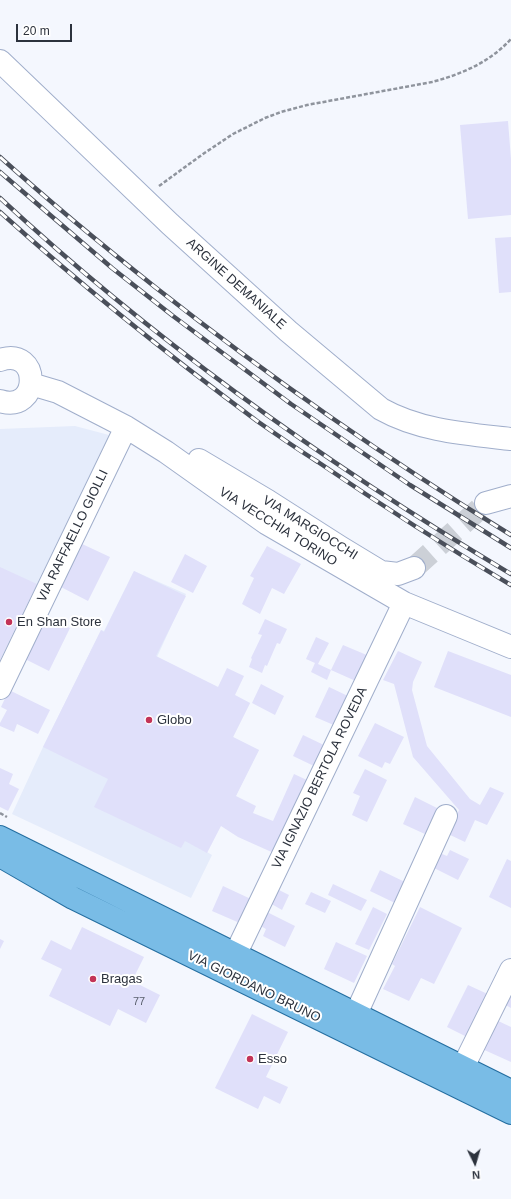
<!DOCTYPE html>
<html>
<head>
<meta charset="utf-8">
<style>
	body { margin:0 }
	#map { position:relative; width:511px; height:1199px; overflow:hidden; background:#f4f7fe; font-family:Arial,sans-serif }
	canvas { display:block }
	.north { position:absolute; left:455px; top:1143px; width:40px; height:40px; -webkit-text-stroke:3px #fff; paint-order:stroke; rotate:175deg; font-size:11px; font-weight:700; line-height:16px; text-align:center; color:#2c323d }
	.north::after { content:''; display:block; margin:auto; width:14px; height:18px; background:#2c323d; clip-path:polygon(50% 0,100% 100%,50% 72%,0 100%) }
	.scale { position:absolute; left:16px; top:24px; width:56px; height:18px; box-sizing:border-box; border:2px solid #2c323d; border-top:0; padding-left:5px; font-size:12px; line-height:14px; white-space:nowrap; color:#2c323d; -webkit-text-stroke:3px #fff; paint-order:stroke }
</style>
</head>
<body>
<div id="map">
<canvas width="511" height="1199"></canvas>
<div class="north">N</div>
<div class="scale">20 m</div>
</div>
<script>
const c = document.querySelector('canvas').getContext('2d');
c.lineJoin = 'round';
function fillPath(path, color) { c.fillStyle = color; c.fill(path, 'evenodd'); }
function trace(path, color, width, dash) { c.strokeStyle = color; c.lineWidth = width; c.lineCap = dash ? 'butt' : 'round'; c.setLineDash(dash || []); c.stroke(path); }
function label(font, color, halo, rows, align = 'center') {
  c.font = font + ' Arial,sans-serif'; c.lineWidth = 4; c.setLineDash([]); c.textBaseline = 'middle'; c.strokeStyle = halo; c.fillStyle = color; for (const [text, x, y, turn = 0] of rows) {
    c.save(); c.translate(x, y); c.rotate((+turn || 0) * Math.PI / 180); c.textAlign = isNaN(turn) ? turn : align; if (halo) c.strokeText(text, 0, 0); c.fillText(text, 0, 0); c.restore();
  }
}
const built = new Path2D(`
	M75,426L109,435L0,660V429Z
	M134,571L186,594L157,657L250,703L233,737L259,750L207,852L212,855L191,898L12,814L43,747L101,630L104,631Z`);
const building = new Path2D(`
	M508,121L511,159V215L468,219L460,125Z
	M511,237V292L499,293L495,238Z
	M80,543L110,557L88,601L59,586Z
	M267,546L301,564L284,594L272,588L260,614L242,604L254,578L250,576Z
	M185,554L207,566L193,593L171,582Z
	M0,567L37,584L0,660Z
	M134,571L186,596L156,656L218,687L227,668L244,676L235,695L250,703L233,737L259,750L236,796L256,806L253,813L273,821L294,774L309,781L276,854L238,837L221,826L207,853L185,841L181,848L94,807L108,779L43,747L101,630L104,632Z
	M44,616L70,628L49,671L23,658Z
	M265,619L287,629L280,644L277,643L267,666L265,665L262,673L249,667L252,659L251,658L262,635L258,634Z
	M316,637L329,643L318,664L331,670L327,680L311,672L315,663L306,659Z
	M343,645L369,656L358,682L331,670Z
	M398,651L422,662L413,682L412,690L427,746L470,799L480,805L490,787L504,793L487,825L475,820L465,842L448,834L459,810L413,757L394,684L383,680Z
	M448,651L511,675V717L434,687Z
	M261,684L284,696L275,715L252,703Z
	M329,687L350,697L336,726L315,717Z
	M9,690L50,710L38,734L17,724L14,732L0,726V723L7,710L1,707Z
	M375,723L404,737L390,764L385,762L382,768L358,756Z
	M303,735L326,746L316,767L293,756Z
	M0,768L13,774L9,784L19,789L8,811L0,807Z
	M365,769L387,780L367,822L352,815L360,796L353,793Z
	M415,797L439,809L427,835L403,824Z
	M450,850L469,859L458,880L428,865L435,851L447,856Z
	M507,859L511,861V908L489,897Z
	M380,870L405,882L395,903L370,891Z
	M333,884L367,900L361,911L328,895Z
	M223,886L253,900L242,924L212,911Z
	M275,888L289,895L282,910L268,902Z
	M311,892L331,901L325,913L305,904Z
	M373,907L387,914L369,950L355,944Z
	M420,907L462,928L434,984L421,978L409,1001L383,989L395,966L392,964Z
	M263,910L295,926L285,947L263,936L266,929L257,924Z
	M82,927L144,957L132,981L160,995L146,1023L118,1009L110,1026L49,996L62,969L41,959L51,940L71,950Z
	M0,939L4,941L0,949Z
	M336,942L367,956L354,983L324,969Z
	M468,985L492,996L471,1039L447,1027Z
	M511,986V1008L502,1003Z
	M252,1014L288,1032L266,1077L288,1087L280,1104L264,1096L258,1109L215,1088Z
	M494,1019L511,1027V1062L480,1048Z`);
const minorTunnel = new Path2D(`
	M414,568L486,503`);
const path = new Path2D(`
	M159,186L203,154L233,134L265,118L281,112L307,105L432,82C462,74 490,62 511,39
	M0,813L7,817`);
const minor = new Path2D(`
	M0,61L170,224L288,331L381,409C420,431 467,434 511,439
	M0,360C41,346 41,414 0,401
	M31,384L58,392L126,427L166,452L266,523L404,603L511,647
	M199,460L268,501L340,547L381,572L398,574L414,568
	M486,503L511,496
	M0,688L126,427
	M236,953L404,603
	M356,1014L446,816
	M463,1067L511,970`);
const major = new Path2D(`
	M0,837L511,1091
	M0,856L73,898L511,1113`);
const rail = new Path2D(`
	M0,157C50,202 102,245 155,287C268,376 387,459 511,535
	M0,172L112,268L173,316L291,404L410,485L511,548
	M0,198C155,342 329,466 511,574
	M0,212C82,286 168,355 257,421C277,435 297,449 318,462C381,505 445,546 511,585`);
const markers = [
	[9,622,4,"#c33357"],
	[149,720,4,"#c33357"],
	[93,979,4,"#c33357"],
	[250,1059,4,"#c33357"]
];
const numberNames = [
	["77",139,1002]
];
const streetNames = [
	["ARGINE DEMANIALE",236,284,42],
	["VIA VECCHIA TORINO",278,527,32],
	["VIA MARGIOCCHI",310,528,32],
	["VIA RAFFAELLO GIOLLI",73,536,-64],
	["VIA IGNAZIO BERTOLA ROVEDA",320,778,-64],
	["VIA GIORDANO BRUNO",254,987,26]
];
const poiNames = [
	["En Shan Store",17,622],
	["Globo",157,720],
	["Bragas",101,979],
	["Esso",258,1059]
];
fillPath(built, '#e5ecfb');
fillPath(building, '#e0e0fa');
trace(minorTunnel, '#ccd0d7', 22, [22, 11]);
trace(minor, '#a0aecb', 24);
trace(major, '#246ea0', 24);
trace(path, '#8f949d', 2.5, [4, 2]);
trace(minor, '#fff', 22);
trace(major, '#79bce6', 22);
trace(rail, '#4a4f5a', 4.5);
trace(rail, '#fff', 3, [9]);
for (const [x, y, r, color] of markers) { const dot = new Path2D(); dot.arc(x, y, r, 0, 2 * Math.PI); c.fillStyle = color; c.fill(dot); trace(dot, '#fff', 1.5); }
label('11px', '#595e6c', null, numberNames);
label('13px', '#2c323d', '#fff', streetNames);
label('13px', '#2c323d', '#fff', poiNames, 'left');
</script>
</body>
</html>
